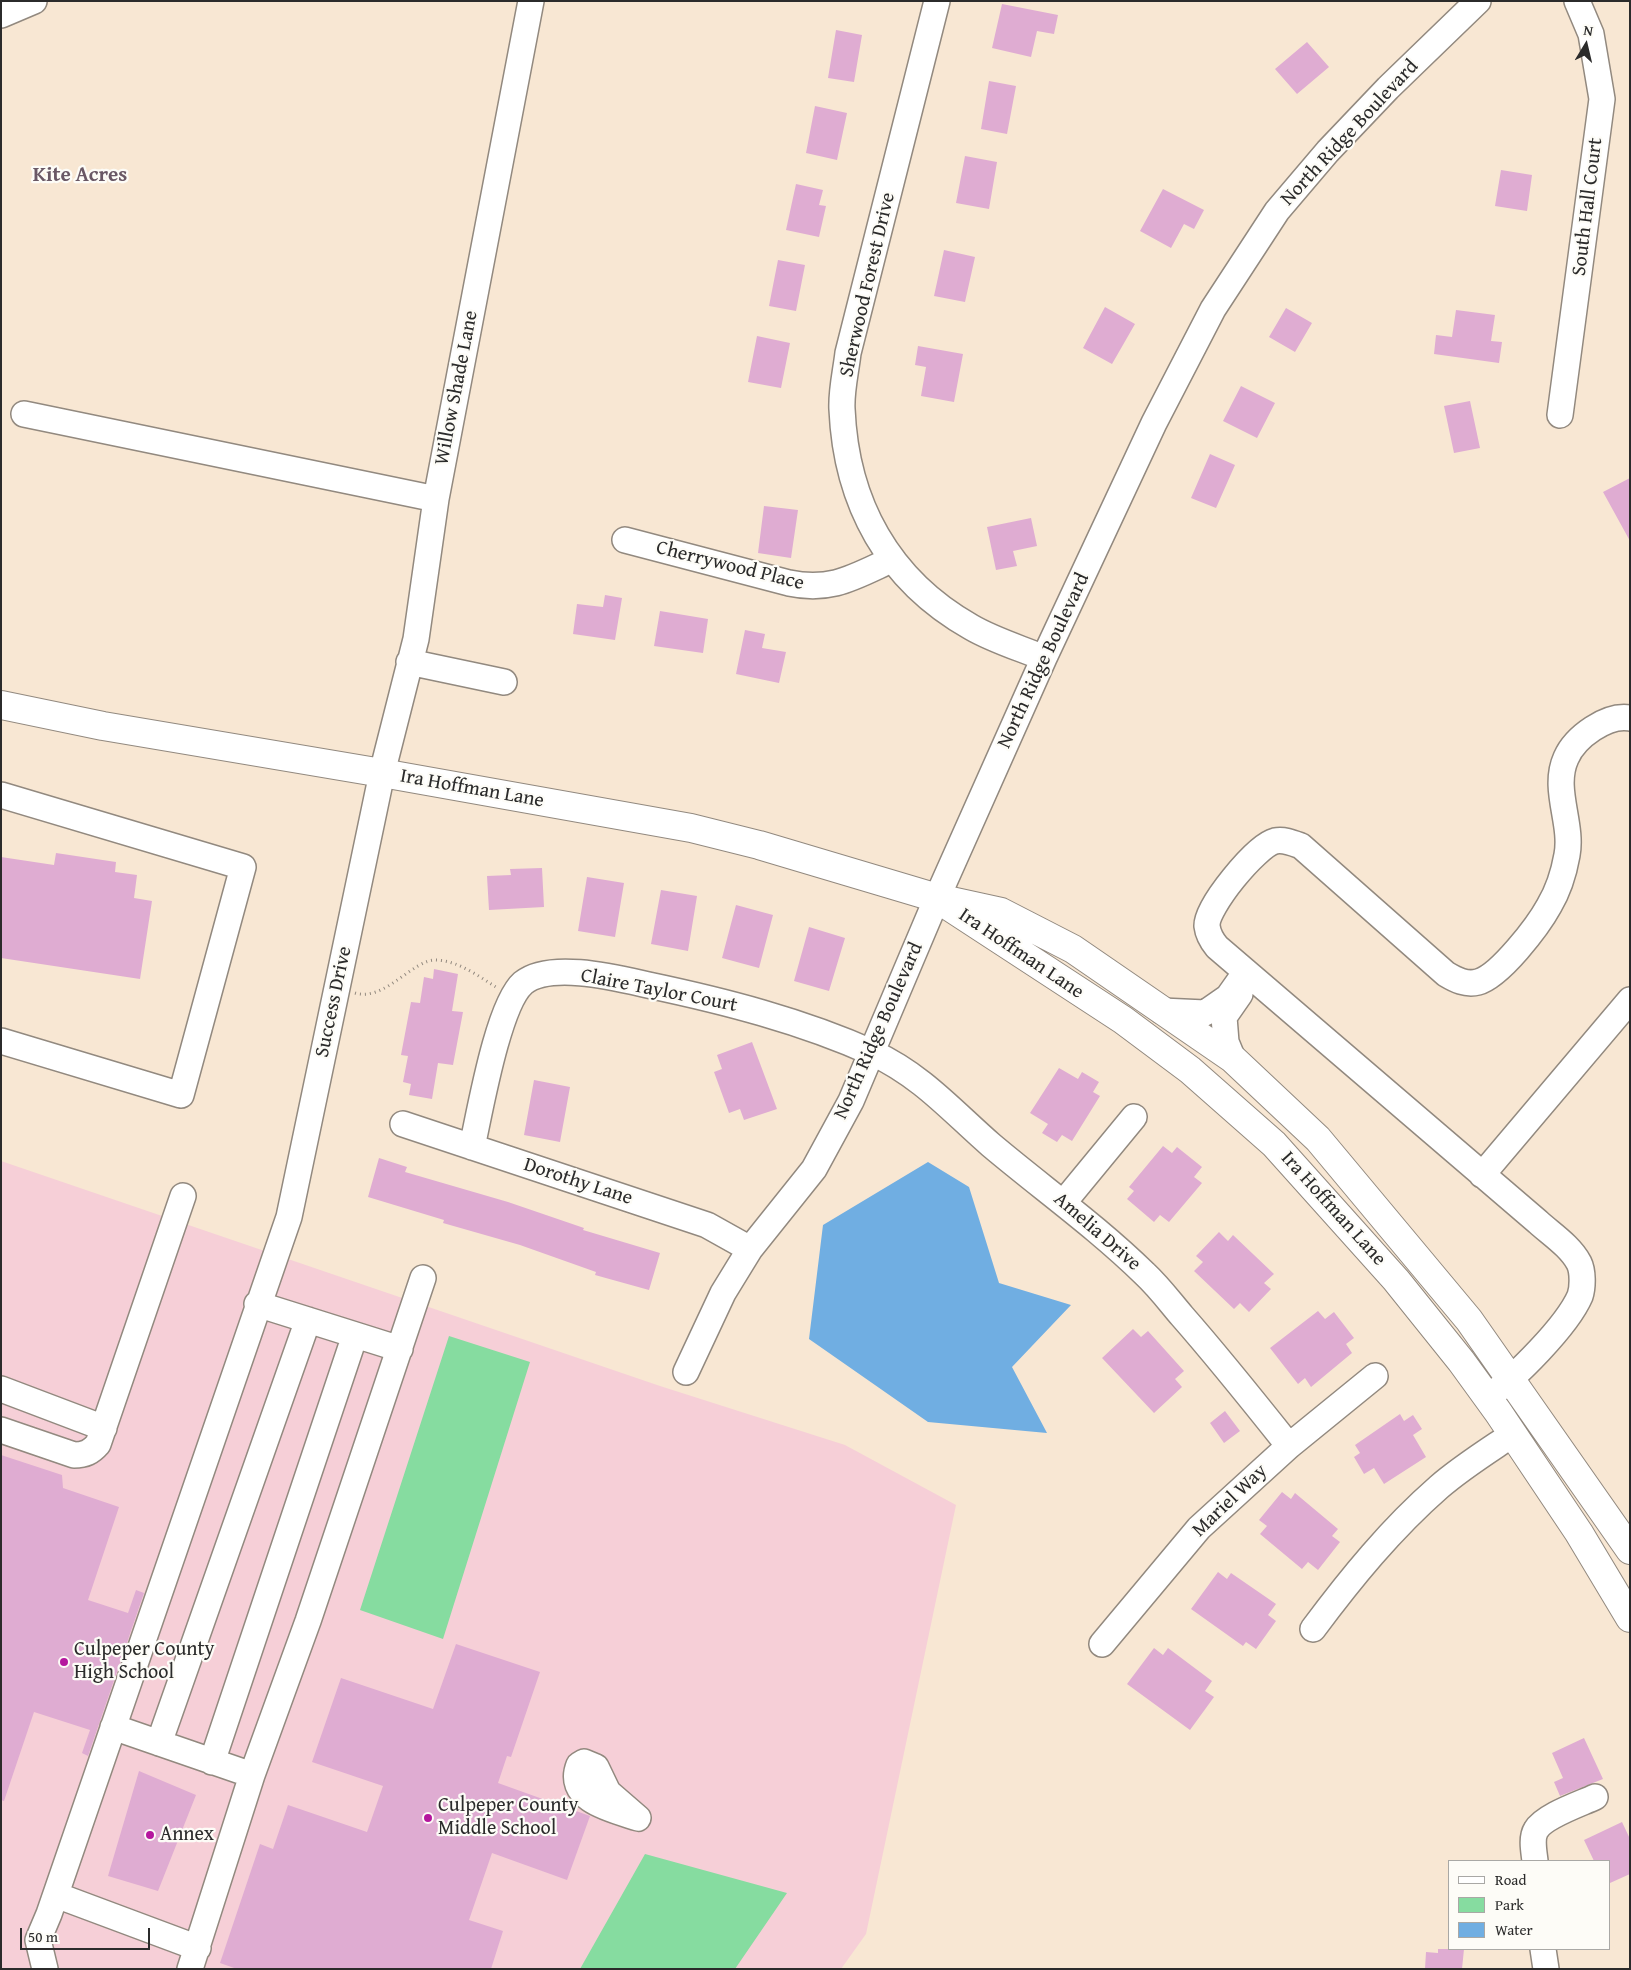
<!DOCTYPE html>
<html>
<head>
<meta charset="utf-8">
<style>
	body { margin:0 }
	#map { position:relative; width:1631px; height:1970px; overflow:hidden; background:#f8e7d3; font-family:"Gentium Book Plus",serif }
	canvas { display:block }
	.frame { position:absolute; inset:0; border:2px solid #2b2b2b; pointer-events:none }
	.legend { position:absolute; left:1448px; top:1860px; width:162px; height:90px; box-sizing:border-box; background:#fdfcf7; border:1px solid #a9a8a5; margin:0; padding:6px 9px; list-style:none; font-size:15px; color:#2b2b2b }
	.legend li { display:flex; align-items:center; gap:10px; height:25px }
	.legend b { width:25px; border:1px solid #a9a8a5 }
	.north { position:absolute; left:1561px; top:20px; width:50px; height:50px; -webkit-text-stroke:4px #fdfcf7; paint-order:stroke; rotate:9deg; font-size:14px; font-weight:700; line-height:20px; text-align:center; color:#2b2b2b }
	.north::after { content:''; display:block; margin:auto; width:18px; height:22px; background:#2b2b2b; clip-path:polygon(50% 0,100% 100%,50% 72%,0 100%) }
	.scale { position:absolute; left:20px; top:1928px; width:130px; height:22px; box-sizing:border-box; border:2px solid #2b2b2b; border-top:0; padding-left:6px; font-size:15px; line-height:18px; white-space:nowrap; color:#2b2b2b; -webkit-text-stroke:4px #fdfcf7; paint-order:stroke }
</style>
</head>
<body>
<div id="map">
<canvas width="1631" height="1970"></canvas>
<div class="frame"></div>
<ul class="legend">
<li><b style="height:6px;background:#fff"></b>Road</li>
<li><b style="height:14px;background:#86dca0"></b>Park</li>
<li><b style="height:14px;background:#70aee2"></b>Water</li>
</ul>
<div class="north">N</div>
<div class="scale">50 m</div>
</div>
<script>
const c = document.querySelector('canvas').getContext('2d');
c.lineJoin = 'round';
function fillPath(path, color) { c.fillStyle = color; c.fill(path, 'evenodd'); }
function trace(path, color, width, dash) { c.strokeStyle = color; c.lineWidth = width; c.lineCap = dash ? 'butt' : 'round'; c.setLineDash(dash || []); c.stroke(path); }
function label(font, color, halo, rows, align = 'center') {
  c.font = font + ' "Gentium Book Plus",serif'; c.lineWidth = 4.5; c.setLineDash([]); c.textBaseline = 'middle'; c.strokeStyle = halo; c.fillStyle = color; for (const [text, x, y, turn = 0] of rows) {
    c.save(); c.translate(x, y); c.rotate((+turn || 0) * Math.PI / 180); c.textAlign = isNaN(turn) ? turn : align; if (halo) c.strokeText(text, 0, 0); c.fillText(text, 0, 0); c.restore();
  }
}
const built = new Path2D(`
	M1,1161L660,1386L845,1445L956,1505L866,1934L841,1969H1Z`);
const green = new Path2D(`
	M449,1336L530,1362L443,1639L360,1610Z
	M645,1854L787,1893L735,1969H580Z`);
const water = new Path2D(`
	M928,1162L969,1187L999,1283L1071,1305L1012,1367L1047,1433L928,1422L809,1339L823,1225Z`);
const building = new Path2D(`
	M1002,4L1058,15L1054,34L1037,31L1031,57L992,48Z
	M836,30L862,35L854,82L828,78Z
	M1307,42L1329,67L1297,94L1275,69Z
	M989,81L1016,86L1007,134L981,129Z
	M815,106L847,113L837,160L806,153Z
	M965,156L997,162L989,209L956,203Z
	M1501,170L1532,175L1527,211L1495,206Z
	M796,184L823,190L819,205L826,206L819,237L786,230Z
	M1163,189L1204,210L1194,229L1184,224L1171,248L1140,231Z
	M944,250L975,257L965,302L934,296Z
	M778,260L805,265L796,311L769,306Z
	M1105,307L1135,324L1112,364L1083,348Z
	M1286,308L1312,323L1295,352L1269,337Z
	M1456,310L1495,315L1491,341L1502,342L1499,363L1434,354L1436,335L1452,337Z
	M757,336L790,343L781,388L748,382Z
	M918,346L963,354L954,402L921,396L926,367L915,365Z
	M1241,386L1275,403L1257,438L1223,421Z
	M1470,401L1480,448L1454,453L1444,406Z
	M1210,454L1235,465L1216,508L1191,498Z
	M1630,478V541L1603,492Z
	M764,506L798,510L791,558L758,553Z
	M1031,518L1037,546L1013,551L1017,566L996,570L987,527Z
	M605,595L622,598L615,640L573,634L577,604L603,607Z
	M660,611L708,619L703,653L654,646Z
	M745,630L765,634L762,648L786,652L779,683L736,674Z
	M56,853L116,862L115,872L137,875L134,898L152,901L140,979L1,958V857L54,865Z
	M542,868L544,907L489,910L487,876L511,875L510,869Z
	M587,877L624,883L615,937L578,931Z
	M661,890L697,896L688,951L651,944Z
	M736,905L773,915L759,968L722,958Z
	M809,927L845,938L829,991L794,981Z
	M434,969L458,974L452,1011L463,1012L453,1065L438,1063L432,1099L409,1095L411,1084L403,1082L408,1056L401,1055L411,1002L420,1003L424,977L433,979Z
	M752,1042L777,1109L744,1120L740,1109L729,1113L714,1072L722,1069L717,1055Z
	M1059,1068L1078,1079L1082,1072L1099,1082L1093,1092L1100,1096L1072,1141L1062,1135L1057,1142L1042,1133L1048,1124L1030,1113Z
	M534,1080L570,1087L560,1142L524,1135Z
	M1163,1146L1172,1153L1177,1147L1202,1167L1194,1177L1202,1183L1169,1222L1160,1215L1154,1222L1127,1199L1134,1191L1129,1187Z
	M379,1158L407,1167L405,1172L508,1202L584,1228L583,1230L660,1253L649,1290L595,1275L596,1272L520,1245L443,1223L444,1220L368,1197Z
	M1219,1232L1228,1241L1233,1235L1274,1274L1264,1283L1271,1289L1249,1312L1240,1303L1234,1309L1194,1271L1203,1262L1196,1256Z
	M1318,1311L1325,1319L1334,1312L1354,1338L1346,1344L1352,1353L1311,1387L1305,1378L1298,1384L1270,1348Z
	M1133,1329L1141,1337L1148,1331L1184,1371L1175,1379L1182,1387L1154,1413L1102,1358Z
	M1225,1411L1240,1431L1224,1443L1210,1423Z
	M1400,1414L1404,1421L1413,1415L1422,1429L1413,1435L1426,1457L1384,1484L1374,1468L1364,1474L1354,1457L1360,1453L1355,1445Z
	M1,1455L62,1475L63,1488L119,1507L88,1600L128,1613L136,1590L144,1593L88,1756L82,1753L90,1730L34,1712L4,1801L1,1800Z
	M1282,1492L1291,1499L1295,1493L1338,1529L1332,1536L1340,1542L1318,1570L1308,1562L1302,1569L1260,1534L1267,1526L1259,1520Z
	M1218,1572L1227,1579L1231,1573L1276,1604L1268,1615L1276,1621L1256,1649L1246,1642L1243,1646L1191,1609Z
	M456,1644L540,1672L511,1757L507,1756L498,1783L590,1816L567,1880L492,1853L469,1920L503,1931L491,1969H237L220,1963L260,1844L273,1849L288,1805L367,1832L383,1786L312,1762L341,1678L433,1709Z
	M1154,1648L1163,1655L1168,1648L1212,1681L1205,1691L1214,1697L1190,1730L1127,1684Z
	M1584,1738L1603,1779L1560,1796L1554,1782L1563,1778L1552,1753Z
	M139,1771L196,1795L158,1891L108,1876Z
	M1622,1822L1630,1839V1874L1610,1883V1861H1594L1584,1840Z
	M1438,1949H1464L1462,1969H1425L1426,1952L1438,1953Z`);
const path = new Path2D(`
	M355,993C385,1002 413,959 436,960C459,961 478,976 496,987`);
const minor = new Path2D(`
	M937,1L848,353C846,371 841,391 842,409C846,503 888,580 971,627C993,640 1020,648 1044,658
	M1,15L34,1
	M24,414L436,499
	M1560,415L1602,99L1591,34L1577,1
	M625,540L789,583C831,592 854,577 891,560
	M409,662L504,682
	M1,795L243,867L181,1095L1,1041
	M1162,1011L1205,1013L1228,997L1245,973
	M1233,1059L1226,1042L1224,1017L1240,994
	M403,1124L707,1225L750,1249
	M472,1147C480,1111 498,1005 523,983C550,961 617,978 648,985C724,1001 802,1021 873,1053C922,1076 951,1110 991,1145C1042,1188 1097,1227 1145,1274C1159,1287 1170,1302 1182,1316C1219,1358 1254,1402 1289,1446
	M1482,1175L1630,1000
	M1064,1202L1134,1117
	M257,1304L400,1349
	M686,1372L723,1293L750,1249L814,1169L851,1101L937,898L1044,658L1154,423L1213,309L1277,211L1328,151L1388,88L1478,1
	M1,1389L104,1428
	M1488,1397C1515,1378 1567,1326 1580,1296C1583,1287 1583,1271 1579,1263C1570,1246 1551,1234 1538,1222L1217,947C1212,941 1208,934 1207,926C1206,907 1256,846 1275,841C1284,839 1293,843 1301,846L1446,974C1456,980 1466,985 1478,982C1500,976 1538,926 1549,906C1558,891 1564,872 1567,855C1573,823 1552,789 1566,758C1575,737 1607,714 1630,718
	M1,1430L74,1455C85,1455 91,1452 98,1444L183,1196
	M1313,1629C1351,1578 1391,1529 1439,1487C1462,1467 1488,1451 1513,1434
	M1102,1644L1199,1528L1289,1446L1375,1376
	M113,1727L252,1775
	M159,1743L308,1320
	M212,1762L355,1335
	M584,1762L596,1767L608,1792L638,1818C613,1810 565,1800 579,1765Z
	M1535,1861C1534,1852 1531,1838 1536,1830C1544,1816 1580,1804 1595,1797
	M56,1895L198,1948
	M1543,1949L1546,1969
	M45,1969L38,1940L49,1914L289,1217L382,773L416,639L436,499L531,1
	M190,1969L252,1775L308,1621L423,1278`);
const major = new Path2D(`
	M1,705L103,726L382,773L691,828L759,845L937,898L1001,912L1073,949L1233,1059L1318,1139L1469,1320L1630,1550
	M950,907L1123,1020L1190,1070L1274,1144L1396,1280L1461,1361L1498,1412L1579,1533L1630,1618`);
const markers = [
	[64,1662,5,"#b5179e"],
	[428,1818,5,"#b5179e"],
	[150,1835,5,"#b5179e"]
];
const streetNames = [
	["North Ridge Boulevard",1350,133,-47],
	["South Hall Court",1588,207,-83],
	["Sherwood Forest Drive",868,285,-77],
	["Willow Shade Lane",457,388,-79],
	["Cherrywood Place",730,566,14],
	["North Ridge Boulevard",1044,661,-65],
	["Ira Hoffman Lane",472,789,10],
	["Ira Hoffman Lane",1021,954,34],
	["Claire Taylor Court",659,991,11],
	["Success Drive",334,1002,-78],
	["North Ridge Boulevard",879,1031,-66],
	["Dorothy Lane",578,1182,18],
	["Ira Hoffman Lane",1333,1209,48],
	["Amelia Drive",1097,1232,41],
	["Mariel Way",1230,1501,-44]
];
const poiNames = [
	["Culpeper County",74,1650],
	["High School",74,1673],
	["Culpeper County",438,1806],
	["Middle School",438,1829],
	["Annex",160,1835]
];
const neighbourhoodNames = [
	["Kite Acres",80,176]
];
fillPath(built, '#f6cfd7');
fillPath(green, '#86dca0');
fillPath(water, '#70aee2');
fillPath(building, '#dfacd2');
trace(minor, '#92897f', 28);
trace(major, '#92897f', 30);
trace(path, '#92897f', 3, [1, 4]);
trace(minor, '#fff', 25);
trace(major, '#fff', 28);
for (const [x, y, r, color] of markers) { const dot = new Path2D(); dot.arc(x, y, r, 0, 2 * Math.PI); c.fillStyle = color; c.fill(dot); trace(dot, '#fdfcf7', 2); }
label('20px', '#2b2b2b', '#fdfcf7', streetNames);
label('20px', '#2b2b2b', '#fdfcf7', poiNames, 'left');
label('bold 21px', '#6a5865', '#fdfcf7', neighbourhoodNames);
</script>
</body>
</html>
